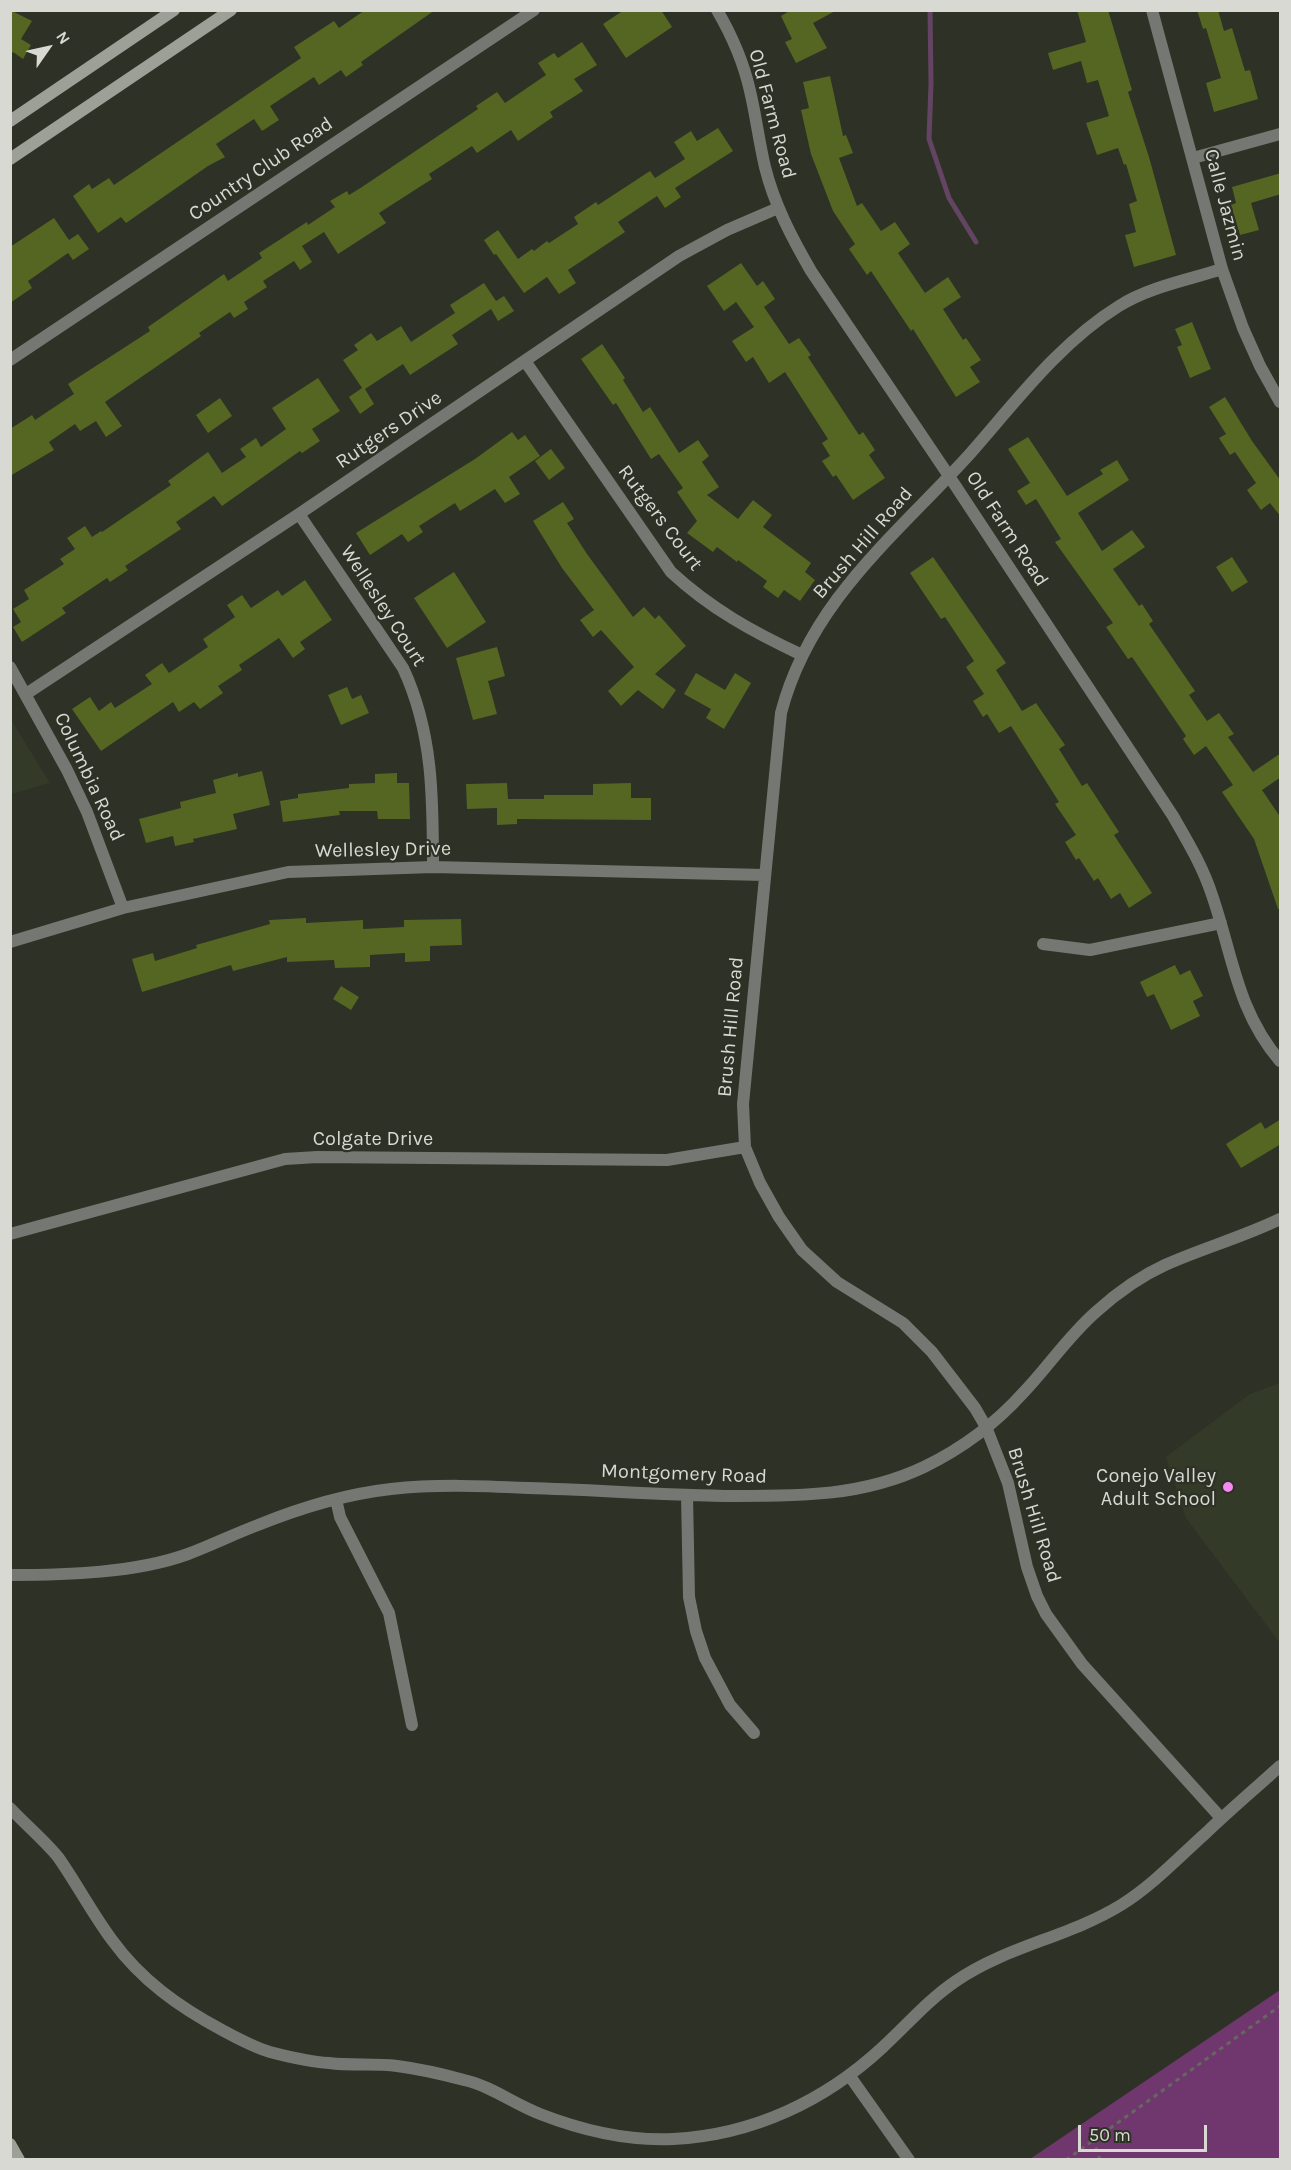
<!DOCTYPE html>
<html>
<head>
<meta charset="utf-8">
<style>
	body { margin:0 }
	#map { position:relative; width:1291px; height:2170px; overflow:hidden; background:#2e3126; font-family:Karla,sans-serif }
	canvas { display:block }
	.frame { position:absolute; inset:0; border:12px solid #d7d9d2; pointer-events:none }
	.north { position:absolute; left:18px; top:18px; width:60px; height:60px; -webkit-text-stroke:4px #2e3126; paint-order:stroke; rotate:56deg; font-size:16px; font-weight:700; line-height:24px; text-align:center; color:#d7d9d2 }
	.north::after { content:''; display:block; margin:auto; width:21px; height:27px; background:#d7d9d2; clip-path:polygon(50% 0,100% 100%,50% 72%,0 100%) }
	.scale { position:absolute; left:1078px; top:2125px; width:129px; height:27px; box-sizing:border-box; border:3px solid #d7d9d2; border-top:0; padding-left:8px; font-size:18px; line-height:21px; white-space:nowrap; color:#d7d9d2; -webkit-text-stroke:4px #2e3126; paint-order:stroke }
</style>
</head>
<body>
<div id="map">
<canvas width="1291" height="2170"></canvas>
<div class="frame"></div>
<div class="north">N</div>
<div class="scale">50 m</div>
</div>
<script>
const c = document.querySelector('canvas').getContext('2d');
c.lineJoin = 'round';
function fillPath(path, color) { c.fillStyle = color; c.fill(path, 'evenodd'); }
function trace(path, color, width, dash) { c.strokeStyle = color; c.lineWidth = width; c.lineCap = dash ? 'butt' : 'round'; c.setLineDash(dash || []); c.stroke(path); }
function label(font, color, halo, rows, align = 'center') {
  c.font = font + ' Karla,sans-serif'; c.lineWidth = 4.5; c.setLineDash([]); c.textBaseline = 'middle'; c.strokeStyle = halo; c.fillStyle = color; for (const [text, x, y, turn = 0] of rows) {
    c.save(); c.translate(x, y); c.rotate((+turn || 0) * Math.PI / 180); c.textAlign = isNaN(turn) ? turn : align; if (halo) c.strokeText(text, 0, 0); c.fillText(text, 0, 0); c.restore();
  }
}
const built = new Path2D(`
	M10,718L50,783L11,794H10Z
	M1280,1383V1643L1186,1518L1166,1457L1250,1394Z`);
const green = new Path2D(`
	M1280,1990V2159H1030Z`);
const stream = new Path2D(`
	M930,10L931,84L929,139L949,198L976,242`);
const building = new Path2D(`
	M10,10L32,21L21,39L31,45L23,59L13,52L10,56Z
	M365,10H435L361,62L363,65L346,77L341,70L319,85L314,77L270,106L279,120L262,131L254,119L216,144L225,157L208,166L126,223L121,217L98,233L73,196L89,184L92,189L109,178L114,185L301,58L294,47L334,21L339,28Z
	M624,10H661L672,27L626,58L603,24Z
	M791,10H837L813,23L827,48L796,63L785,42L792,39L781,16Z
	M1077,10H1108L1132,90L1128,92L1149,157L1176,255L1134,267L1125,235L1136,232L1129,204L1137,201L1126,164L1124,165L1118,148L1097,155L1086,123L1109,116L1098,80L1087,83L1081,61L1053,70L1048,53L1086,42Z
	M1197,10H1218L1224,31L1232,28L1245,71L1250,70L1258,99L1214,112L1206,83L1221,78L1206,28L1203,29Z
	M582,42L597,65L574,79L583,91L550,112L553,117L518,141L511,130L477,153L472,146L429,174L432,179L379,213L386,223L338,254L324,232L302,246L312,262L300,270L294,261L263,281L267,287L244,302L248,309L234,318L230,312L199,333L201,336L105,402L122,426L106,437L96,421L80,431L75,424L49,442L54,450L10,476V429L32,415L35,420L74,394L68,384L150,331L148,327L224,274L228,281L262,258L259,253L307,222L308,225L335,207L330,201L347,191L349,195L362,187L478,109L476,106L497,92L505,103L546,75L538,63L554,53L558,58Z
	M830,76L843,136L846,135L853,153L839,158L857,206L862,203L881,231L895,222L910,244L898,253L925,293L948,277L961,297L943,309L963,340L966,338L981,360L970,367L980,382L956,397L913,329L911,331L871,271L867,275L849,249L855,244L833,211L811,154L801,110L809,108L803,82Z
	M718,128L733,151L675,188L681,197L665,208L657,196L618,222L625,232L568,270L576,283L559,294L547,277L524,293L496,254L494,255L484,240L498,230L518,259L532,249L534,251L547,241L549,243L578,224L574,217L596,202L598,205L650,171L655,178L685,159L674,142L691,131L697,141Z
	M1281,173V194L1251,203L1259,230L1240,235L1231,205L1236,203L1232,187Z
	M54,218L69,240L78,234L89,249L73,260L68,253L28,281L32,288L10,303V247Z
	M741,263L757,286L763,281L775,299L764,307L789,344L799,338L811,355L808,357L859,435L863,432L875,450L869,455L885,478L853,500L836,475L833,477L822,461L830,456L822,443L828,439L785,372L769,383L753,357L746,362L732,341L754,327L736,302L724,311L707,286Z
	M484,283L496,301L504,296L514,311L498,321L491,309L452,335L458,344L410,375L403,364L365,389L374,404L360,414L349,397L362,388L343,360L358,350L354,345L371,333L377,341L401,326L411,342L455,313L450,305Z
	M1192,322L1211,369L1190,378L1177,347L1182,345L1175,329Z
	M602,344L625,378L623,380L643,412L650,407L679,453L698,440L709,456L702,462L719,487L707,495L738,519L753,500L772,515L763,527L811,563L805,572L815,580L800,601L784,590L778,598L763,587L767,581L738,560L737,562L717,547L713,552L687,533L697,521L677,492L683,488L659,454L651,459L616,403L613,405L581,359Z
	M318,378L340,411L312,429L320,441L302,453L300,451L222,506L214,496L176,522L181,529L125,566L128,570L110,582L107,578L62,608L66,613L22,642L13,627L21,622L13,609L29,599L24,590L64,564L60,559L75,549L67,538L85,526L92,537L101,531L102,532L171,485L168,481L208,452L222,473L246,457L240,449L256,438L261,447L286,429L272,408Z
	M1225,397L1252,441L1281,481V517L1270,503L1261,510L1247,490L1256,483L1235,452L1230,455L1219,438L1226,434L1209,407Z
	M220,398L232,416L208,433L196,415Z
	M512,432L518,440L525,435L540,456L509,477L520,494L505,503L495,489L460,511L455,503L419,526L423,532L408,542L402,534L370,555L356,533L475,459Z
	M1028,437L1067,496L1103,474L1100,470L1117,460L1129,480L1078,513L1102,551L1132,530L1145,547L1113,569L1139,606L1142,604L1153,621L1149,624L1195,691L1189,695L1207,721L1219,713L1234,734L1228,737L1253,772L1281,753V777L1262,790L1281,818V909H1278L1254,839L1222,792L1233,785L1206,746L1194,755L1183,739L1186,736L1132,657L1128,659L1106,627L1113,623L1055,542L1061,539L1036,499L1026,505L1017,491L1030,483L1008,449Z
	M551,449L565,468L549,480L535,461Z
	M563,502L574,519L567,523L587,554L633,617L644,607L655,619L659,615L686,646L655,674L676,690L663,709L638,690L621,706L608,691L634,667L601,630L593,637L580,620L594,610L562,568L533,521Z
	M933,557L1006,663L996,670L1022,711L1036,703L1065,745L1059,749L1082,786L1087,783L1119,832L1114,835L1152,893L1129,908L1120,893L1111,899L1098,878L1094,881L1079,858L1076,860L1065,842L1076,835L1055,804L1059,802L1011,726L999,733L987,714L983,717L973,701L984,694L966,667L974,661L945,617L941,619L910,573Z
	M1232,557L1248,582L1232,592L1216,567Z
	M454,572L486,622L447,648L414,598Z
	M305,580L332,620L300,642L305,649L293,658L279,638L239,665L242,670L218,686L223,693L200,709L194,702L179,712L173,702L101,751L72,709L90,697L99,711L111,702L115,708L152,684L145,675L162,663L169,673L208,647L203,639L235,617L227,605L242,595L251,608L278,590L282,596Z
	M497,647L505,676L488,681L497,714L473,720L456,658Z
	M696,673L725,690L735,673L751,683L724,729L706,718L711,709L684,694Z
	M347,687L352,699L361,695L369,713L341,725L328,695Z
	M262,771L270,805L233,814L237,829L193,839L194,842L175,846L173,836L146,843L139,819L181,808L180,802L216,793L213,780L238,773V777Z
	M397,773V783H409L410,819H378L377,811H339L340,815L283,822L280,801L298,798V794L349,788V784L375,783V774Z
	M507,783L508,799H544V795H593V784L631,783V798H651V820L517,819V824L497,825V808L467,809L466,784Z
	M306,918V923L363,920V929L404,927V920L461,919L462,945L430,946V961L405,962V953L370,955V967L335,968L334,960L287,962V957L233,971L231,965L142,992L132,959L153,953L155,961L197,948L196,945L270,924L269,920Z
	M1175,965L1180,975L1190,970L1203,996L1193,1001L1200,1016L1171,1030L1154,994L1147,997L1140,982Z
	M341,986L359,997L351,1010L333,999Z
	M1281,1119V1144L1241,1168L1226,1144L1261,1122L1265,1129Z`);
const path = new Path2D(`
	M1093,2139L1100,2160
	M1066,2160L1280,2006`);
const street = new Path2D(`
	M717,10C731,34 744,64 750,91C756,116 759,142 765,167C774,204 792,238 811,271L949,476L1173,816C1188,842 1203,867 1212,895C1233,956 1237,1011 1280,1061
	M1152,10L1222,269L1243,328L1260,366L1280,402
	M1193,158L1280,134
	M10,360L534,10
	M525,361L671,572C711,609 753,632 802,655
	M299,514L403,668C433,732 433,798 433,867
	M10,667L67,770L87,812L123,908
	M26,694L299,514L679,256L727,230L778,208
	M10,942L123,908L288,872L433,867L764,875
	M1043,944L1090,950L1221,923
	M10,1234L285,1159L317,1157L667,1160L745,1147
	M687,1495L689,1597L696,1631L705,1658L730,1705L754,1733
	M336,1499L340,1517L389,1613L412,1725
	M10,1575C66,1575 136,1573 188,1554C212,1545 234,1534 258,1525C300,1508 346,1494 391,1489C436,1484 483,1486 529,1488C597,1490 666,1495 735,1496C802,1496 863,1496 924,1467C961,1449 996,1423 1023,1393C1049,1366 1068,1336 1097,1311C1117,1293 1141,1276 1165,1265C1203,1248 1243,1237 1280,1219
	M10,1808C26,1825 44,1840 58,1857C77,1884 92,1913 112,1940C141,1980 179,2007 222,2030C237,2038 253,2047 270,2052C289,2057 309,2062 329,2063C352,2066 375,2063 397,2066C420,2069 442,2074 464,2080C491,2086 514,2104 540,2114C581,2130 629,2141 673,2139C753,2135 825,2101 883,2047C908,2024 928,2000 956,1981C1007,1946 1069,1937 1121,1905C1153,1885 1179,1857 1207,1832C1231,1809 1256,1788 1280,1766
	M1221,1818L1082,1664L1046,1614L1037,1596L1027,1567L1008,1483L986,1427L975,1408L932,1352L903,1323L837,1282L802,1250L779,1217L760,1183L745,1147L743,1104L781,713C810,602 894,537 968,456C1014,404 1059,343 1119,306C1149,287 1188,280 1222,269
	M849,2075L909,2160`);
const secondary = new Path2D(`
	M10,121L174,10
	M10,159L231,10
	M10,2144L19,2160`);
const markers = [
	[1228,1487,6,"#f489f0"]
];
const streetNames = [
	["Old Farm Road",772,114,75],
	["Country Club Road",261,169,-34],
	["Calle Jazmin",1225,205,75],
	["Rutgers Drive",389,430,-34],
	["Rutgers Court",660,518,53],
	["Old Farm Road",1007,529,57],
	["Brush Hill Road",863,543,-49],
	["Wellesley Court",383,606,57],
	["Columbia Road",89,777,65],
	["Wellesley Drive",383,850,-1],
	["Brush Hill Road",731,1027,-85],
	["Colgate Drive",373,1139],
	["Montgomery Road",684,1474,2],
	["Brush Hill Road",1034,1515,73]
];
const poiNames = [
	["Conejo Valley",1216,1476],
	["Adult School",1216,1499]
];
fillPath(built, '#343a28');
fillPath(green, '#70376e');
trace(stream, '#644463', 5);
fillPath(building, '#546621');
trace(path, '#65685e', 3, [4.5, 4.5]);
trace(street, '#757872', 12);
trace(secondary, '#9da097', 12);
for (const [x, y, r, color] of markers) { const dot = new Path2D(); dot.arc(x, y, r, 0, 2 * Math.PI); c.fillStyle = color; c.fill(dot); trace(dot, '#2e3126', 2); }
label('20px', '#d7d9d2', '#2e3126', streetNames);
label('20px', '#d7d9d2', '#2e3126', poiNames, 'right');
</script>
</body>
</html>
